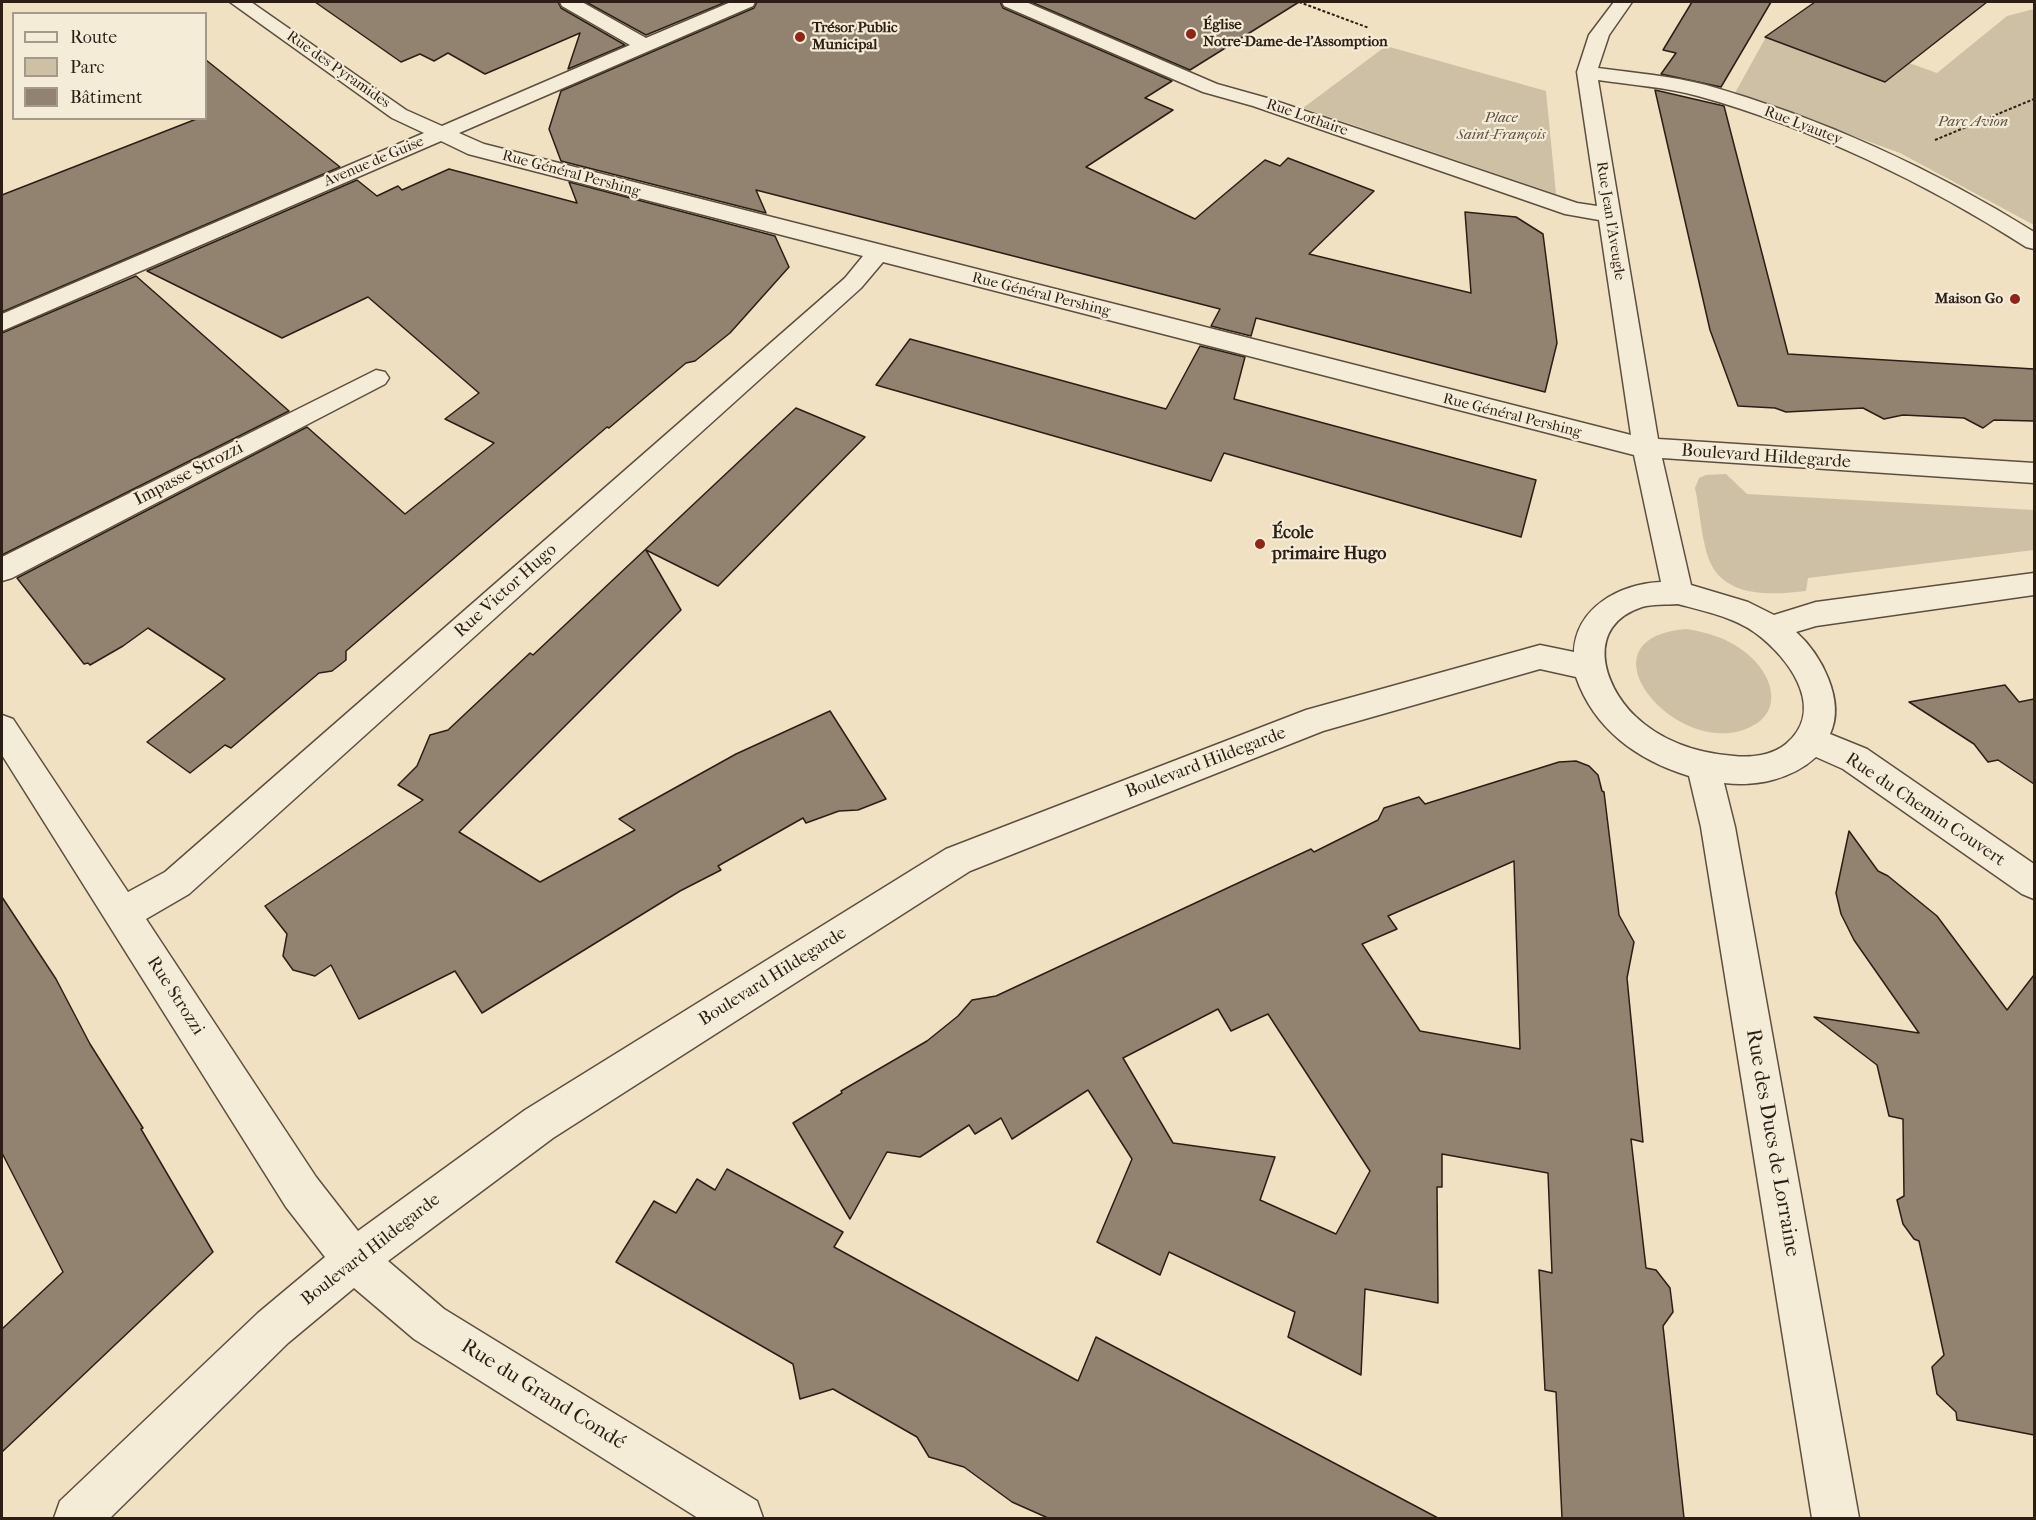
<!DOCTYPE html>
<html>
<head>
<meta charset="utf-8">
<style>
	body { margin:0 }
	#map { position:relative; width:2036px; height:1520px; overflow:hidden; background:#efe1c2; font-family:"IM FELL French Canon",serif }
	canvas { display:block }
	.frame { position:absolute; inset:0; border:3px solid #2c1e15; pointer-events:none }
	.legend { position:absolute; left:12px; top:12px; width:195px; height:108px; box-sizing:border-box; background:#f5ecd7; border:2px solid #a59a89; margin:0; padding:8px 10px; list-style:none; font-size:18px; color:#2c1e15 }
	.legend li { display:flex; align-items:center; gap:12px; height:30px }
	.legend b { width:30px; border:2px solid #a59a89 }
</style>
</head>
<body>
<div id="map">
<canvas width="2036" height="1520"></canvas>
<div class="frame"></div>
<ul class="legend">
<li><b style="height:8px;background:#f5ecd7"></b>Route</li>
<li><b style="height:16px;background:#cec0a5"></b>Parc</li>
<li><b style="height:16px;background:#91836f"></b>Bâtiment</li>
</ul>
</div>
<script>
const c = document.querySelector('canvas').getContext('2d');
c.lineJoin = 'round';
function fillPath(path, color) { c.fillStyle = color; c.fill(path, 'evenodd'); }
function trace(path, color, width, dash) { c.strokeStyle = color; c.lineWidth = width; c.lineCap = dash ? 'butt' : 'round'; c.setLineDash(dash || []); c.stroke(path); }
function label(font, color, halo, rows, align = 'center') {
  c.font = font + ' "IM FELL French Canon",serif'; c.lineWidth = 4.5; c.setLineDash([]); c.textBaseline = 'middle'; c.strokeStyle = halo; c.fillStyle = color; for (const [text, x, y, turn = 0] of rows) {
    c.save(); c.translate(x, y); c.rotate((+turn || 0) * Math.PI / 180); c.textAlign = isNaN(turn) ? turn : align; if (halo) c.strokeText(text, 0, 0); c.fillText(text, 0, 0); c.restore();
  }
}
const green = new Path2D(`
	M2034,9V225L1900,153L1735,93L1766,37L1885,82L1909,63L1937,73L2007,16Z
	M1386,46L1546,91L1556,194L1303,108Z
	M1726,474L1747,494L2034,510V550L1808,578L1806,591C1773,595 1722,599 1708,557C1701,536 1700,511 1695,488L1699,478L1706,475Z
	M1686,629C1707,632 1727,638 1745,652C1776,676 1786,718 1740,731C1669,751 1578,638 1686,629Z`);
const building = new Path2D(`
	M315,2H558L561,8L625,45L568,69L580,33L485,74L448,53L434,61L420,54L401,62Z
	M586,2H726L646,35Z
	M757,2H1000L1003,8L1172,81L1145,98L1173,110L1086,167L1195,219L1265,160L1280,166L1288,158L1374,191L1309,254L1471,293L1465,212L1516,217L1543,234L1557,343L1545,392L1256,318L1251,336L1211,326L1220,309L756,190L766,213L561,161L549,129L561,91L754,8Z
	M1031,2H1299L1190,70Z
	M1692,2H1771L1721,87L1661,74L1676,53L1663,50Z
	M1815,2H1987L1885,82L1765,37Z
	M206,60L340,167L2,312V195L199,118H206Z
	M1655,90L1724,106L1788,354L2034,369V421L1994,420L1983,428L1964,418L1903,415L1884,419L1863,408L1786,412L1775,408L1738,406L1710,330Z
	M449,169L577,203L569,182L775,236L789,267L730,333L695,361L686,363L609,428L607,427L346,651V660L332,671L319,673L231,748L225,745L190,773L147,742L225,679L148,628L123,646L90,665L88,663L84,664L17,578L307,427L405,514L494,443L445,419L479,393L368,297L282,338L147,271L357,180L377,196L398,186L402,190Z
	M136,276L289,411L2,555V333Z
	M910,339L1166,409L1200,346L1245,357L1234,399L1536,480L1521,537L1224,453L1211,481L876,385Z
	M796,408L865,437L718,586L646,550L681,610L459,832L540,882L635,830L619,819L736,754L830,711L886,799L858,810L839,811L806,823L803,818L718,866L721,870L680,891L482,1013L455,971L359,1019L331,965L315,976L293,970L283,956L287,934L265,906L423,800L398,785L417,766L430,735L448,730L530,653L533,655Z
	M2005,685L2019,702L2034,699V784L1998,760L1988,762L1974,744L1909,702Z
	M1576,761L1589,766L1598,775L1602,791L1604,792L1619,915L1634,942L1627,978L1643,1142L1631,1139L1646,1268L1656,1270L1670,1288L1673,1312L1663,1326L1684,1518H1562L1556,1392L1545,1390L1539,1270L1552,1273L1548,1173L1442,1154V1187H1437L1438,1303L1365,1289L1361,1375L1288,1337L1295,1312L1169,1252L1160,1275L1097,1242L1132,1159L1088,1090L1012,1139L1001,1118L975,1134L969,1125L920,1157L887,1152L850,1219L793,1123L842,1093L841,1091L927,1041L958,1016L972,1000L996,996L1311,849L1314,852L1378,820L1384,808L1419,797L1425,804L1559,762ZM1514,861L1520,1049L1420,1031L1362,944L1397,929L1388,916ZM1218,1009L1231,1031L1268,1014L1370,1171L1336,1234L1260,1200L1275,1157L1173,1143L1123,1058Z
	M1849,831L1878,871L1888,876L1937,916L2007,1010L2034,975V1435L1957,1420L1956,1412L1937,1394L1932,1367L1944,1355L1931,1295L1919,1241L1914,1239L1903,1224L1897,1200L1904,1196L1903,1119L1889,1116L1877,1065L1814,1017L1919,1033L1854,940L1841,914L1836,893Z
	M2,897L56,979L90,1044L143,1128L141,1129L213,1252L2,1452V1329L63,1272L2,1153Z
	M727,1169L843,1232L834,1247L1078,1381L1096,1337L1438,1518H1048L1012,1502L964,1467L929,1457L917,1437L833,1389L800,1399L793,1364L616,1262L654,1201L676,1213L697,1179L715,1190Z`);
const path = new Path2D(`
	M1299,2L1369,28
	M1935,140L2034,99`);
const minor = new Path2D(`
	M230,2H251L406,110L442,126L630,45L562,6L560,2H582L646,38L731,2H755L753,6L459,133L484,144L1631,435L1599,220L1565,214L1253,106L1203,92L1004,6L1002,2H1026L1217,84L1267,98L1577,203L1597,206L1577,72L1589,35L1614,2H1632L1609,35L1598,68C1634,73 1672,76 1706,85C1819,117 1936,170 2034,232V249L2026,247C1928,184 1810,127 1698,96C1666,87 1631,85 1598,80L1658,439L2034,463V483L1662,458L1691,585L1748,602L1774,615L1816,602L2034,573V595L1816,626L1796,632C1821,654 1846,701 1830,734L1867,749L2034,864V899L2022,894L1843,769L1816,757C1792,779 1757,787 1724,783L1735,827L1859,1518H1812L1701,827L1689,776C1637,760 1594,729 1576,677L1540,669L1323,731L970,871L553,1138L388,1261L444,1309L757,1501L763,1518H698L414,1339L354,1288L288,1343L110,1518H54L60,1501L258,1313L325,1257L286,1207L2,755V715L13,719L128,892L165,872L845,278L863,256L468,154L441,141L2,331V314L424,133L392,118ZM883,262L1634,455L1661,582C1620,584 1576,607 1574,652L1540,645L1306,710L946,849L525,1110L358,1231L316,1177L146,919L189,894L861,288ZM1678,604C1707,612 1739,618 1762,638C1793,664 1825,711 1786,744C1773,755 1751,758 1734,756C1698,753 1662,742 1635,716C1602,684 1585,626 1642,607C1653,604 1666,605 1678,604Z
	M376,370L385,372L389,378L385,384L12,578L2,581V557Z`);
const markers = [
	[1191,34,6,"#8f2418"],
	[800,37,6,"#8f2418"],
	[2015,299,6,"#8f2418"],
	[1260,544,6,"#8f2418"]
];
const farPoinames = [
	["Église",1203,25],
	["Notre-Dame-de-l'Assomption",1203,42],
	["Trésor Public",812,28],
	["Municipal",812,45],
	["Maison Go",2003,299,"right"]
];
const farStreetnames = [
	["Rue des Pyramides",338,70,35],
	["Rue Lothaire",1307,118,19],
	["Rue Lyautey",1803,126,21],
	["Avenue de Guise",374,162,-23],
	["Rue Général Pershing",571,174,15],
	["Rue Jean l'Aveugle",1610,221,81],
	["Rue Général Pershing",1041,295,14],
	["Rue Général Pershing",1512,416,14]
];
const farParknames = [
	["Place",1501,118],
	["Saint-François",1501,135],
	["Parc Avion",1973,122]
];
const streetNames = [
	["Boulevard Hildegarde",1766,457,4],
	["Impasse Strozzi",189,474,-27],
	["Rue Victor Hugo",506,591,-42],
	["Boulevard Hildegarde",1206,763,-21],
	["Rue du Chemin Couvert",1925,810,34],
	["Boulevard Hildegarde",773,977,-32],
	["Rue Strozzi",175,996,57],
	["Boulevard Hildegarde",371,1250,-38]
];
const poiNames = [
	["École",1272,534],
	["primaire Hugo",1272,555]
];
const nearStreetnames = [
	["Rue des Ducs de Lorraine",1772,1143,80],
	["Rue du Grand Condé",543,1395,32]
];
fillPath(green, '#cec0a5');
fillPath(building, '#91836f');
trace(building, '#2c1e15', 1.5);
trace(minor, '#5d4f40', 3);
trace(path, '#2c1e15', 2, [3, 2]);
fillPath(minor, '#f5ecd7');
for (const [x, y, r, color] of markers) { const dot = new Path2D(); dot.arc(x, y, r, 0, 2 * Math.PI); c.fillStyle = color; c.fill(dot); trace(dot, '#f5ecd7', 2); }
label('bold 15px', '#2c1e15', '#f5ecd7', farPoinames, 'left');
label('15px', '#2c1e15', '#f5ecd7', farStreetnames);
label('italic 15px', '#5d4f40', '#f5ecd7', farParknames);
label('18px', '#2c1e15', '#f5ecd7', streetNames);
label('bold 18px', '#2c1e15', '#f5ecd7', poiNames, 'left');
label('21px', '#2c1e15', '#f5ecd7', nearStreetnames);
</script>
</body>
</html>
